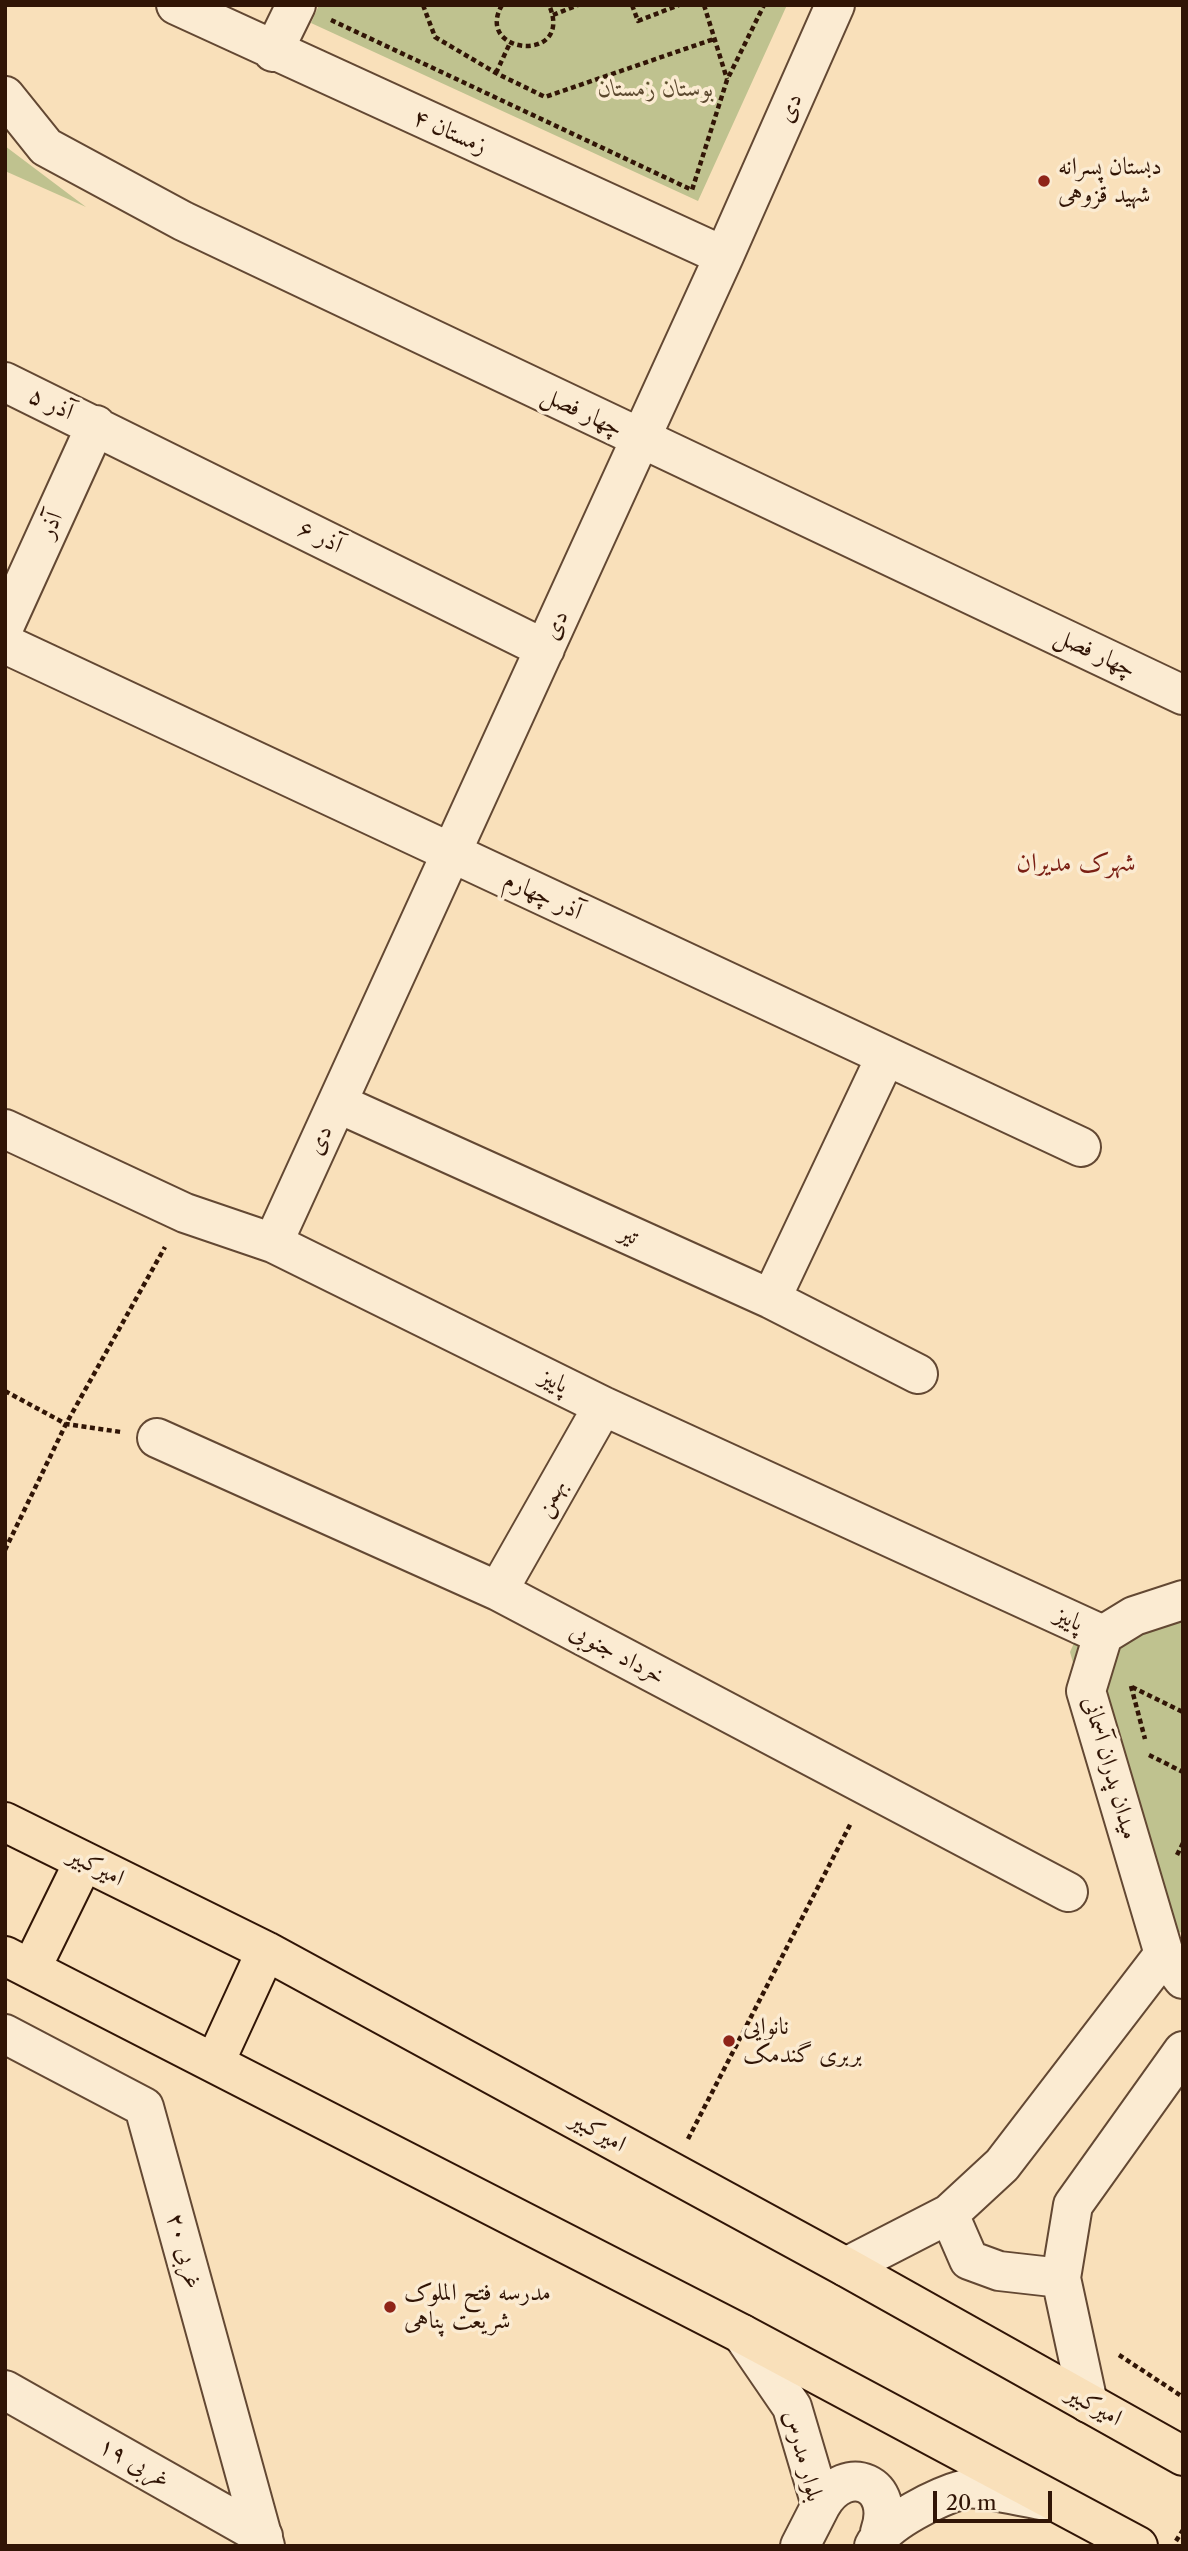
<!DOCTYPE html>
<html>
<head>
<meta charset="utf-8">
<style>
	body { margin:0 }
	#map { position:relative; width:1188px; height:2551px; overflow:hidden; background:#f9e0ba; font-family:"Libre Caslon Text",serif }
	canvas { display:block }
	.frame { position:absolute; inset:0; border:7px solid #311506; pointer-events:none }
	.scale { position:absolute; left:933px; top:2491px; width:119px; height:32px; box-sizing:border-box; border:4px solid #311506; border-top:0; padding-left:9px; font-size:21px; line-height:24px; white-space:nowrap; color:#311506; -webkit-text-stroke:5px #fbebd2; paint-order:stroke }
</style>
</head>
<body>
<div id="map">
<canvas width="1188" height="2551"></canvas>
<div class="frame"></div>
<div class="scale">20 m</div>
</div>
<script>
const c = document.querySelector('canvas').getContext('2d');
c.lineJoin = 'round';
function fillPath(path, color) { c.fillStyle = color; c.fill(path, 'evenodd'); }
function trace(path, color, width, dash) { c.strokeStyle = color; c.lineWidth = width; c.lineCap = dash ? 'butt' : 'round'; c.setLineDash(dash || []); c.stroke(path); }
function label(font, color, halo, rows, align = 'center') {
  c.font = font + ' "Libre Caslon Text",Amiri,serif'; c.lineWidth = 7; c.setLineDash([]); c.textBaseline = 'middle'; c.strokeStyle = halo; c.fillStyle = color; for (const [text, x, y, turn = 0] of rows) {
    c.save(); c.translate(x, y); c.rotate((+turn || 0) * Math.PI / 180); c.textAlign = isNaN(turn) ? turn : align; if (halo) c.strokeText(text, 0, 0); c.fillText(text, 0, 0); c.restore();
  }
}
const green = new Path2D(`
	M319,5H787L698,201L311,23Z
	M5,146L86,207L5,171Z
	M1183,1592V1932L1175,1933L1142,1908L1070,1652L1079,1632Z`);
const path = new Path2D(`
	M423,5L435,37L496,73L545,97L714,39
	M502,5C473,55 575,64 549,5
	M632,5L638,21L679,5
	M704,5L727,79
	M553,15L578,5
	M331,20L692,190L727,80L764,5
	M496,73L510,43
	M5,1391L66,1424L121,1432
	M5,1550L66,1424L165,1247
	M1131,1686L1145,1739
	M1132,1687L1183,1712
	M1149,1755L1183,1772
	M1177,1855L1183,1843
	M688,2139L851,1823
	M1119,2355L1183,2397
	M1176,2541L1183,2530`);
const minor = new Path2D(`
	M176,5L724,256
	M273,52L296,5
	M5,96L46,147L183,221L1183,695
	M5,382L545,649
	M5,625L96,425
	M5,644L1081,1147
	M337,1103L771,1299L918,1374
	M5,1129L185,1213L273,1243L603,1406L1103,1635
	M273,1243L724,256L835,5
	M771,1299L886,1056
	M157,1438L498,1591L1068,1892
	M498,1591L603,1406
	M1183,1600L1134,1616L1103,1635L1086,1691L1164,1954L1183,1979
	M5,2034L144,2107L265,2546
	M949,2214L969,2260L999,2271L1061,2278
	M846,2267L949,2214L1002,2165L1164,1954
	M742,2334L792,2407L821,2505L800,2546
	M5,2390L263,2536
	M1088,2403L1061,2278L1073,2205L1183,2051
	M821,2505C847,2461 897,2484 880,2532
	M874,2546C885,2522 939,2496 965,2489C979,2486 1033,2499 1051,2502`);
const major = new Path2D(`
	M5,1822L266,1951L846,2267L1183,2456
	M5,1956L742,2334L1138,2546
	M31,1969L84,1861
	M215,2062L266,1951`);
const markers = [
	[1044,181,7,"#8f2418"],
	[729,2041,7,"#8f2418"],
	[390,2307,7,"#8f2418"]
];
const parkNames = [
	["بوستان زمستان",656,89]
];
const streetNames = [
	["دی",790,108,-66],
	["زمستان ۴",450,132,24],
	["آذر ۵",51,404,25],
	["چهار فصل",582,412,25],
	["آذر",51,525,-66],
	["آذر ۶",320,537,26],
	["دی",556,625,-65],
	["چهار فصل",1095,653,25],
	["آذر چهارم",543,896,25],
	["دی",320,1140,-65],
	["تیر",629,1235,24],
	["پاییز",554,1381,26],
	["بهمن",551,1498,-61],
	["پاییز",1069,1619,25],
	["خرداد جنوبی",617,1654,28],
	["میدان پدران آسمانی",1110,1768,74],
	["امیرکبیر",96,1867,26],
	["امیرکبیر",598,2132,29],
	["۲۰ غربی",184,2251,75],
	["امیرکبیر",1094,2406,29],
	["بلوار مدرس",803,2456,75],
	["۱۹ غربی",134,2463,30]
];
const poiNames = [
	["دبستان پسرانه",1058,167],
	["شهید قزوهی",1058,195],
	["نانوایی",743,2027],
	["بربری گندمک",743,2055],
	["مدرسه فتح الملوک",404,2293],
	["شریعت پناهی",404,2321]
];
const neighbourhoodNames = [
	["شهرک مدیران",1076,863]
];
fillPath(green, '#bfc28f');
trace(minor, '#634833', 42);
trace(major, '#311506', 42);
trace(path, '#311506', 4.5, [5, 3.5]);
trace(minor, '#fbebd2', 38);
trace(major, '#f9e0ba', 38);
for (const [x, y, r, color] of markers) { const dot = new Path2D(); dot.arc(x, y, r, 0, 2 * Math.PI); c.fillStyle = color; c.fill(dot); trace(dot, '#fbebd2', 2.5); }
label('italic 24px', '#5c492f', '#fbebd2', parkNames);
label('24px', '#311506', '#fbebd2', streetNames);
label('24px', '#311506', '#fbebd2', poiNames, 'left');
label('26px', '#7a1f14', '#fbebd2', neighbourhoodNames);
</script>
</body>
</html>
